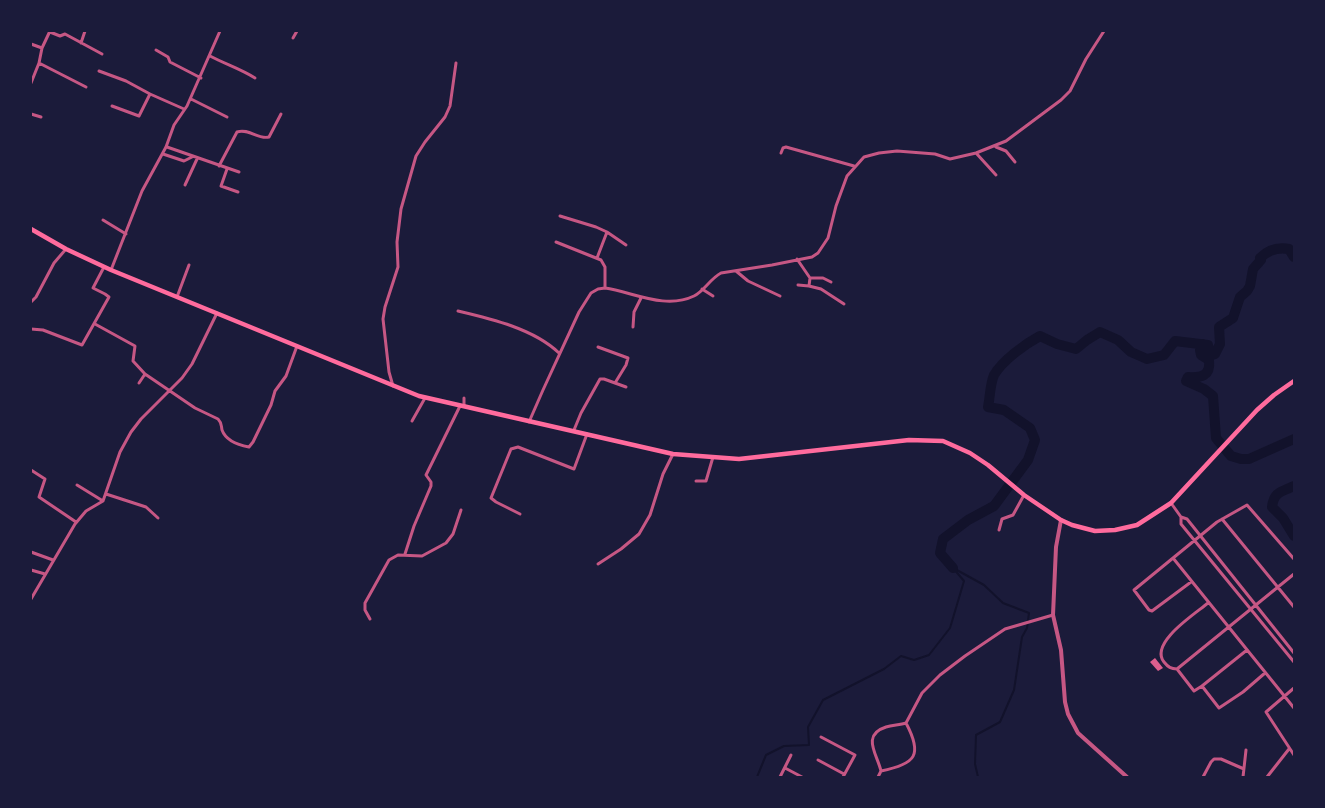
<!DOCTYPE html>
<html>
<head>
<meta charset="utf-8">
<style>
	body { margin:0 }
	#map { position:relative; width:1325px; height:808px; overflow:hidden; background:#1b1b3a; font-family:"IBM Plex Sans",sans-serif }
	canvas { display:block }
	.frame { position:absolute; inset:0; border:32px solid #1b1b3a; pointer-events:none }
</style>
</head>
<body>
<div id="map">
<canvas width="1325" height="808"></canvas>
<div class="frame"></div>
</div>
<script>
const c = document.querySelector('canvas').getContext('2d');
c.lineJoin = 'round';
function trace(path, color, width, dash) { c.strokeStyle = color; c.lineWidth = width; c.lineCap = dash ? 'butt' : 'round'; c.setLineDash(dash || []); c.stroke(path); }
function fillPath(path, color) { c.fillStyle = color; c.fill(path, 'evenodd'); }
const stream = new Path2D(`
	M955,569L984,585L1003,603L1029,613L1027,628L1022,637L1014,690L1000,722L976,735L975,764L978,777
	M757,777L766,755L784,746L809,745L808,727L823,700L884,669L901,656L914,660L929,655L950,628L964,581L953,568`);
const river = new Path2D(`
	M1203,344L1200,350L1201,355L1209,360C1211,376 1201,378 1188,377L1186,381L1204,389L1213,396L1216,438L1231,456L1241,459H1249L1294,439
	M1294,486C1282,492 1274,491 1272,507L1283,518L1294,536
	M953,568L940,553L943,539L968,520L994,506L1028,460L1035,440L1030,428L1004,410L988,407C990,398 990,384 994,375C1003,360 1025,344 1040,336L1057,344L1076,349L1087,340L1100,332L1118,340L1131,352L1147,359L1164,355L1175,341L1208,345L1209,351L1212,355L1215,354L1220,344L1219,327L1233,318L1240,297L1247,291L1250,286L1253,269L1261,260L1260,258C1268,250 1278,247 1289,249L1294,257`);
const building = new Path2D(`
	M1155,658L1163,668L1158,671L1150,662Z`);
const minor = new Path2D(`
	M50,32L60,36L65,34L102,54
	M293,38L297,31
	M81,43L85,31
	M31,44L42,48
	M156,50L168,57L170,62L201,78
	M210,56C225,64 241,69 255,78
	M39,63L86,87
	M99,71L126,81L150,94L139,116L112,106
	M31,83L39,63L42,48L50,31
	M150,94L184,109
	M191,99L227,117
	M31,114L41,117
	M167,147L239,172
	M996,147L1006,151L1015,162
	M781,153L783,148L786,147L854,166
	M976,153L996,175
	M163,154L184,161L192,157
	M219,166L237,132C249,128 258,140 269,137L281,114
	M227,169L221,186L238,192
	M185,185L197,159
	M560,216L596,227L607,232L597,258
	M103,220L126,234
	M607,232L626,245
	M556,242L601,260L605,267V288
	M797,259L810,278H823L831,282
	M111,270L142,191L166,147L174,125L187,106L220,31
	M736,271L748,281L780,296
	M810,278L809,286L821,289L844,304
	M798,285L809,286
	M702,289L713,296
	M177,297L189,265
	M31,302L36,297L54,263L66,249
	M458,311C492,319 534,329 559,353
	M95,324L135,346L133,361L145,374
	M633,327L634,312L641,298
	M31,329L43,330L82,345L109,297L105,294L93,288L104,267
	M598,347L628,358L626,365L615,383
	M139,383L145,374L195,408L218,419C222,423 221,425 222,430C226,441 238,445 249,447L253,442L271,405L275,391L286,376L297,346
	M393,386L389,372L383,319L385,307L398,267L397,242L401,209L416,156L425,142L445,117L450,106L456,63
	M464,398V406
	M412,421L425,398
	M529,422L543,390L579,312L591,293L598,289L605,288C633,292 665,310 694,296C704,291 710,279 721,273L772,265L812,257L818,253L828,238L836,206L847,176L864,157L879,153L897,151L935,154L950,159L976,153L1006,141L1061,100L1070,91L1086,59L1104,31
	M574,430L581,413L600,379H604L626,387
	M31,470L45,479L39,497L76,522
	M696,481H706L713,457
	M77,485L103,501
	M106,494L146,507L158,518
	M1171,503L1181,517V524L1294,662
	M520,514L496,502L491,498L511,449L518,447L574,469L587,434
	M1181,517L1187,519L1294,653
	M1222,519L1294,607
	M999,530L1002,519L1013,515L1024,495
	M31,552L53,560
	M405,554L414,526L431,486V482L426,475L460,406
	M1173,558L1294,708
	M598,564L621,549L639,534L650,515L663,474L673,454
	M31,570L45,574
	M1191,582L1152,611L1149,610L1134,590L1217,522L1247,505L1294,559
	M31,599L75,524L86,511L103,501L120,452L131,432L141,419L182,378L192,364L217,313
	M1208,603C1195,614 1149,643 1164,662C1168,667 1171,669 1177,669L1194,691L1202,686L1219,708L1243,692L1265,673
	M370,619L365,610V603L389,560L398,555L422,556L446,543L453,534L461,510
	M1177,669L1294,574
	M1202,686L1247,650
	M1294,688L1266,712L1294,755
	M821,737L855,755L843,777
	M818,760L844,774
	M785,768L802,777
	M881,771C916,764 923,755 906,723
	M780,777L791,755
	M878,777L881,771C877,754 861,735 886,727C893,725 900,725 906,723L922,693L940,675L965,656L1005,629L1053,615
	M1203,777L1211,762L1214,759H1221L1244,769
	M1243,777L1246,750
	M1267,777L1289,749`);
const tertiary = new Path2D(`
	M1061,520L1056,547L1053,615L1061,650L1065,702L1068,714L1078,733L1127,777`);
const primary = new Path2D(`
	M31,229L66,249L111,270L419,396L673,454L739,459L909,440L943,441L970,453L988,465L1024,495L1061,520L1072,525L1095,531L1115,530L1137,525L1171,503L1257,410L1274,395L1294,381`);
trace(stream, '#12122b', 2);
trace(river, '#12122b', 10);
fillPath(building, '#dd5f8e');
trace(minor, '#c65784', 3);
trace(tertiary, '#c65784', 4);
trace(primary, '#ff6b9d', 4.5);
</script>
</body>
</html>
